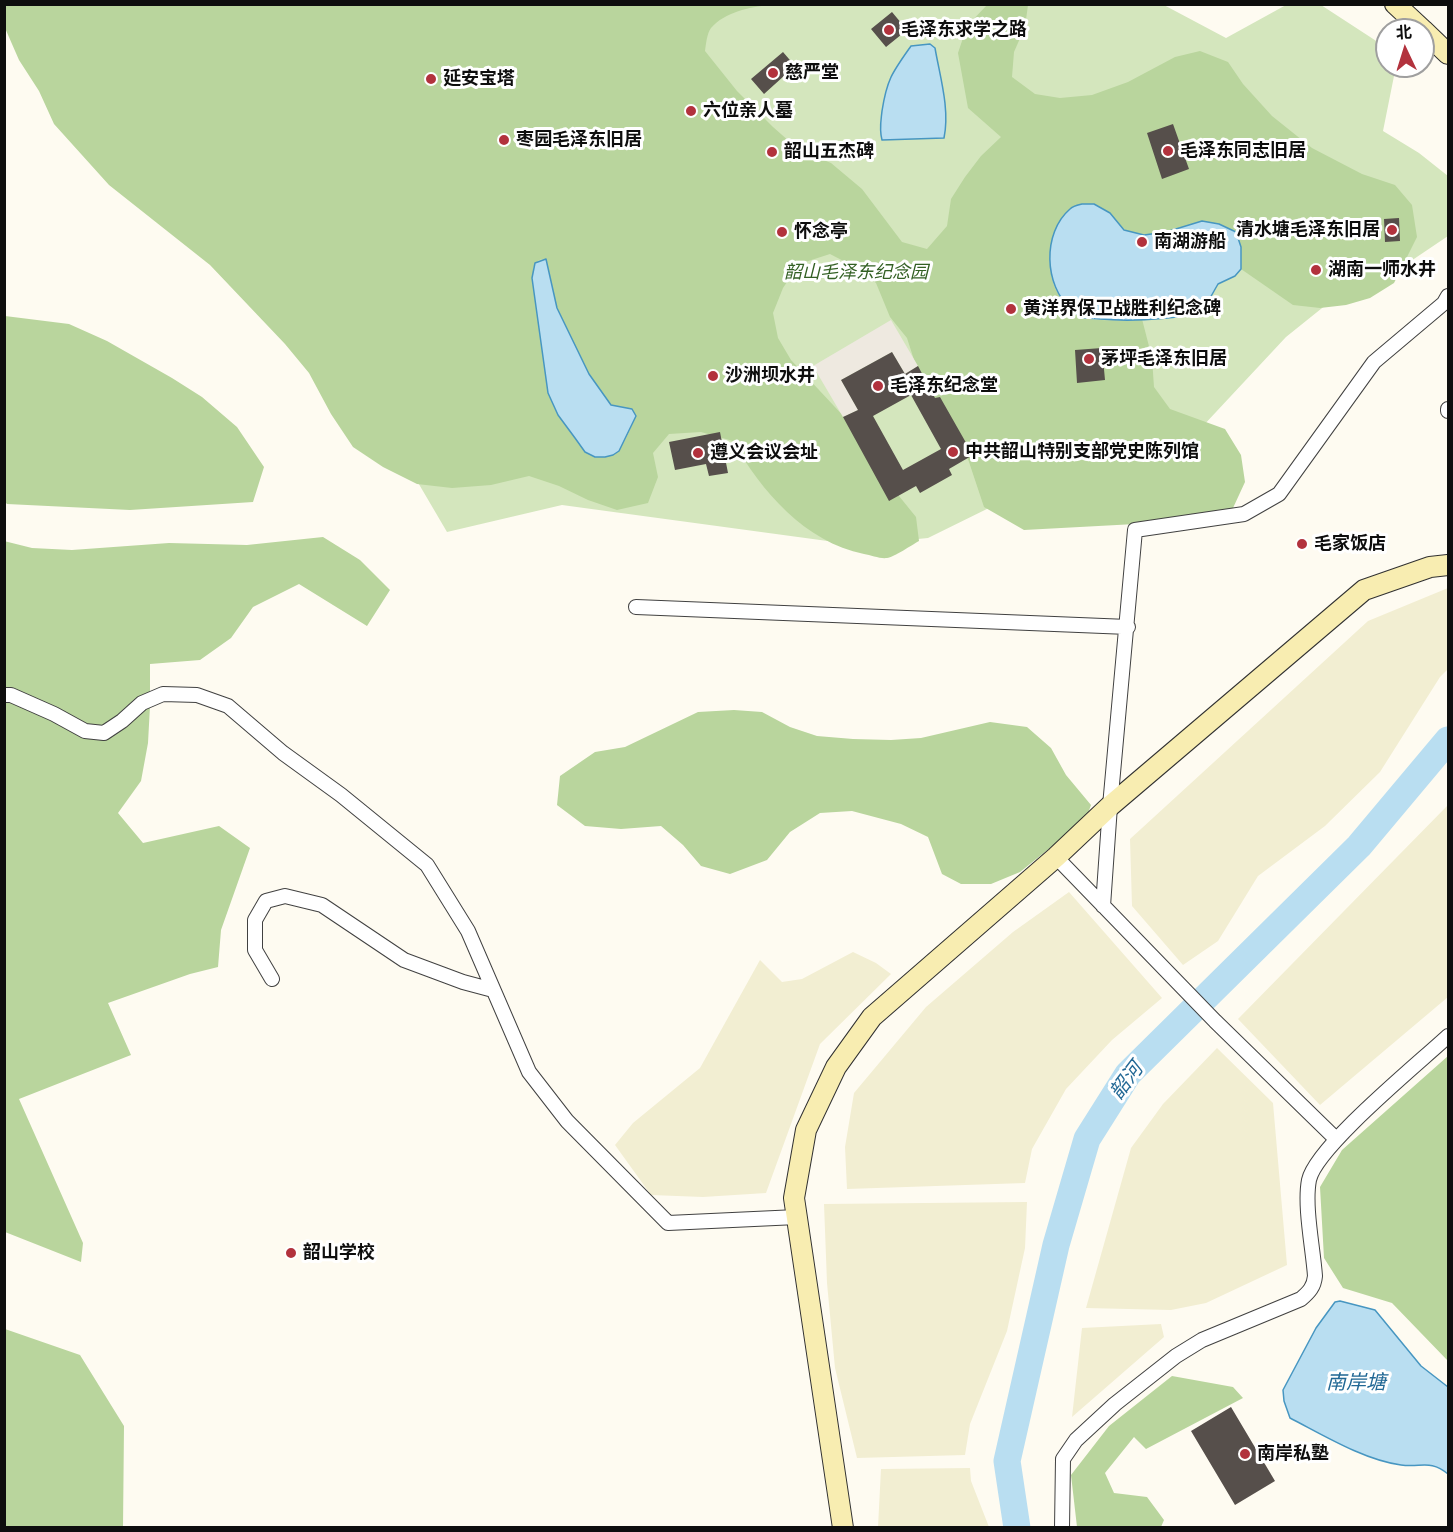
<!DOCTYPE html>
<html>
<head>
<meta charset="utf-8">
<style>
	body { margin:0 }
	#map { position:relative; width:1453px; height:1532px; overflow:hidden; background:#fefbf1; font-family:"PT Serif","Noto Sans SC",serif }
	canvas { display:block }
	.frame { position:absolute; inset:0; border:6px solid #0e0e0e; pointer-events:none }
	.north { position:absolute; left:1375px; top:18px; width:60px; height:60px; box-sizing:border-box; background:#fff; border:2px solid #9f9f9f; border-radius:50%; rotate:356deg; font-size:16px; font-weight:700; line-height:24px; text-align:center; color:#0e0e0e }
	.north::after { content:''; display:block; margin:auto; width:21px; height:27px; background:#b2323d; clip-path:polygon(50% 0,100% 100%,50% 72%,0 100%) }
</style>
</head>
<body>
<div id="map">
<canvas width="1453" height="1532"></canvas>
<div class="frame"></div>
<div class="north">北</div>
</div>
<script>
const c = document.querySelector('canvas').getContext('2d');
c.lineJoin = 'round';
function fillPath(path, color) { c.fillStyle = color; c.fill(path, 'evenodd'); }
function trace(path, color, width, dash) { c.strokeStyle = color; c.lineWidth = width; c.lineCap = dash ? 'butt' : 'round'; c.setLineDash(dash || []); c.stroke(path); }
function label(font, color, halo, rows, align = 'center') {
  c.font = font + ' "PT Serif","Noto Sans SC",serif'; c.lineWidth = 6; c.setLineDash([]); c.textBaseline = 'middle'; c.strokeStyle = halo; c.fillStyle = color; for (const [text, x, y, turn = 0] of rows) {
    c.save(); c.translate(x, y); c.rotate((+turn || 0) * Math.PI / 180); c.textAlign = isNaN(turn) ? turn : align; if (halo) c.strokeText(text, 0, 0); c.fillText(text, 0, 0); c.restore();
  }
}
const farmland = new Path2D(`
	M1448,588V669L1440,677L1380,772L1325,826L1258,876L1218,941L1183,965L1132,906L1130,839L1368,621Z
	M1448,805V997L1320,1105L1238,1019Z
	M1069,892L1162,998L1112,1040L1066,1089L1032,1149L1025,1183L847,1189L845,1147L854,1093L926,1007L1013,932Z
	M853,952L876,963L891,974L820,1044L766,1193L703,1197L651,1195L615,1145L633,1123L700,1068L760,960L782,982L802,979Z
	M1217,1048L1273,1103L1287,1265L1206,1303L1171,1310L1086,1308L1131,1148L1163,1104Z
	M1027,1202L1025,1248L1007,1331L970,1424L965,1455L857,1458L835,1368L827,1283L824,1204Z
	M1161,1324L1164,1337L1072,1417L1082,1328Z
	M970,1468L971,1481L989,1527H878L881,1469Z`);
const green = new Path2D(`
	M1162,4L1226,38L1286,5H1321L1387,48V66H1396L1383,131L1419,153L1448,176V236L1405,265L1352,284L1286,337L1202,427L995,505L928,538L857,545L562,505L447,532L403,457L378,5Z`);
const forest = new Path2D(`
	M5,4L769,5C750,7 725,12 711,28C707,33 706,44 705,51L737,91L773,127L790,142L809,154L831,163L862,189L902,242L927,249L947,226L951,199L965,177L981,156L1001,137L968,108L958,53L967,26L987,5H1028L1025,27L1014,52L1012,77L1035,94L1060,98L1092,95L1128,82L1175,57L1200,51L1228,62L1243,84L1272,116L1312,148L1362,174L1395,185L1412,205L1417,237L1394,283L1370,298L1346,305L1320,308L1293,305L1241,269V247L1202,221C1182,227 1141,243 1123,228C1118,224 1114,218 1110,213L1051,257C1048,279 1056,296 1073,311C1076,313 1078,316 1081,317C1091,322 1130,320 1142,319L1152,358L1154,387L1170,409L1225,429L1241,455L1245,482L1233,508L1193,519L1154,523L1024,530L984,507L968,459L956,434L923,388L907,338L890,317L876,283L855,267L830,254L799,264L783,288L773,313L778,338L791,360L848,421L882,475L916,517L919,541C912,545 894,557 887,558C880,559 871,555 864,554C805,542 761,491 733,441L701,432L669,434L653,453L658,477L648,503L617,510L588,500L559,486L529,476L491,485L452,488L417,484L383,467L353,447L331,414L309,373L285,344L210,265L109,185L54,124L39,91L19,60L5,28ZM546,259L557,308L589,374L611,405L632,409L636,416C625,441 618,467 585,452L533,269C535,262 538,259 546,259Z
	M5,316L69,324L107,341L172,378L202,397L237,427L264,467L253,502L130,510L7,504L5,502Z
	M323,537L360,560L390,590L367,626L299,584L253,607L231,638L200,660L150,664V706L148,743L141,781L118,813L143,843L219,826L250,848L221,930L218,967L190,974L108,1003L131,1055L19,1099L83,1243L81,1262L5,1232L4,541L32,548L72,550L169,543L247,545Z
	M734,710L762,712L790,727L817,736L853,739L891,740L921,738L990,722L1027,727L1051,748L1066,775L1091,805L1086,819L1020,872L991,884H961L942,874L928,837L901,824L852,811L820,813L790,832L767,860L730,874L701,866L683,845L661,826L621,829L585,826L557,805L560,776L595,752L625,747L698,712Z
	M1448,1056V1361L1392,1303L1343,1288L1324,1258L1320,1187L1342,1150Z
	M5,1329L80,1355L124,1426L123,1527H5Z
	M1172,1376L1233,1387L1243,1398L1146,1449L1134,1437L1105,1473L1114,1493L1147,1497L1164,1520L1161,1527H1077L1071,1475L1109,1426Z`);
const plaza = new Path2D(`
	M891,320L918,366L905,374L892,352L841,380L858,410L843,417L813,366Z`);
const water = new Path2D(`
	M930,44L935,48C940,77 950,109 944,138L882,140C879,129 881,121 882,111C887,79 892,73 911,46Z
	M1082,204H1094L1110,213L1124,230L1144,235L1166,232L1202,221L1219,224L1236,232L1241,247V269L1235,276L1218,284L1201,314C1168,319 1134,322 1100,319C1094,318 1087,319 1081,317C1078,316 1074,311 1071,309C1044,286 1042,233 1070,209C1073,206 1078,205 1082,204Z
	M546,259L557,308L589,374L611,405L632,409L636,416L619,451L613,455L605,457H595L585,452L575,438L558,415L548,393L532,278L535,263Z
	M1340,1301L1375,1310L1421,1366L1448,1387V1474C1430,1459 1421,1468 1401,1465C1364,1460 1323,1435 1290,1418L1284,1401L1283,1390L1316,1328L1335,1302Z`);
const river = new Path2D(`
	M1017,1528L1007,1461L1056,1245L1087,1139L1128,1074L1359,846L1448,740`);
const building = new Path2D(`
	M892,12L907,30L886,47L871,29Z
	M783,52L795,66L764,94L751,79Z
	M1173,124L1189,169L1162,179L1147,133Z
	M1399,218L1400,241L1385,242L1384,219Z
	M1102,348L1105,380L1077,383L1075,350Z
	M892,352L905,374L918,366L935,398L940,397L973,455L949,469L952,475L920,493L916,486L889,501L843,417L858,410L841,380ZM911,395L941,449L903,470L873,416Z
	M720,432L728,473L709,476L706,464L675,470L669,442Z
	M1231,1407L1275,1481L1235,1505L1191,1431Z`);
const minor = new Path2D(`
	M1448,409V411
	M636,607L1128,627
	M4,695H11L54,714L85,731L104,733L122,721L142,703L163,694L197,695L228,706L283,753L341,795L427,865L468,931L529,1072L567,1121L668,1223L797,1217
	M1056,857L1215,1021L1336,1139
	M1103,906L1110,806L1135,530L1244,514L1279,494L1374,362L1444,303L1448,296
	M272,979L255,950V920L266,901L285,896L322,905L404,960L463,982L493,990
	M1062,1528L1063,1459L1076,1440L1115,1404L1176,1356L1202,1340L1301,1299C1309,1292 1314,1287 1315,1276C1313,1248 1304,1206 1309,1180C1316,1147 1419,1063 1448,1036`);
const secondary = new Path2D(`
	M1395,4L1423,30
	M1423,30L1448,54
	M843,1528L794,1198L806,1130L836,1067L872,1017L1056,857L1110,806L1364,590L1430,567L1448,565`);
const markers = [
	[889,30,6,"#b2323d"],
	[773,73,6,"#b2323d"],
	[431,79,6,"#b2323d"],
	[691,111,6,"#b2323d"],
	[504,140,6,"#b2323d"],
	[1168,151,6,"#b2323d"],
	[772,152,6,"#b2323d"],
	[1392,230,6,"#b2323d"],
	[782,232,6,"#b2323d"],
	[1142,242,6,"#b2323d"],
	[1316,270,6,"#b2323d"],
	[1011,309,6,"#b2323d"],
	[1089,359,6,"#b2323d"],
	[713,376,6,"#b2323d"],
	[878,386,6,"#b2323d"],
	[953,452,6,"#b2323d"],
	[698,453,6,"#b2323d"],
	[1302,544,6,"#b2323d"],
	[291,1253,6,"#b2323d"],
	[1245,1454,6,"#b2323d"]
];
const poiNames = [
	["毛泽东求学之路",901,30],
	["慈严堂",785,73],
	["延安宝塔",443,79],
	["六位亲人墓",703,111],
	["枣园毛泽东旧居",516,140],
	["毛泽东同志旧居",1180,151],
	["韶山五杰碑",784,152],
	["清水塘毛泽东旧居",1380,230,"right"],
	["怀念亭",794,232],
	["南湖游船",1154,242],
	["湖南一师水井",1328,270],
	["黄洋界保卫战胜利纪念碑",1023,309],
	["茅坪毛泽东旧居",1101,359],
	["沙洲坝水井",725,376],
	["毛泽东纪念堂",890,386],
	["中共韶山特别支部党史陈列馆",965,452],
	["遵义会议会址",710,453],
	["毛家饭店",1314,544],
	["韶山学校",303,1253],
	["南岸私塾",1257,1454]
];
const parkNames = [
	["韶山毛泽东纪念园",856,273]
];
const waterNames = [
	["韶河",1127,1081,-53],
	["南岸塘",1356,1383]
];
fillPath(farmland, '#f2eed2');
fillPath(green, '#d4e6bd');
fillPath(forest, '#b9d59d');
fillPath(plaza, '#eee9e0');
fillPath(water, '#b9def1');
trace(water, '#4796c1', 1.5);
trace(river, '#b9def1', 27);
fillPath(building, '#564f4b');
trace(minor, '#414141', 16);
trace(secondary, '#303030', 22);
trace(minor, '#fff', 14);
trace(secondary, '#f8edb1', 20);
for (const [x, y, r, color] of markers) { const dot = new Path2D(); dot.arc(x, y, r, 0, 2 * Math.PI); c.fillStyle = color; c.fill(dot); trace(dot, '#fff', 2); }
label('bold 18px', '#0e0e0e', '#fff', poiNames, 'left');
label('italic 18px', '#336024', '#fff', parkNames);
label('italic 20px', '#226895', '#fff', waterNames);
</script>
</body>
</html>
